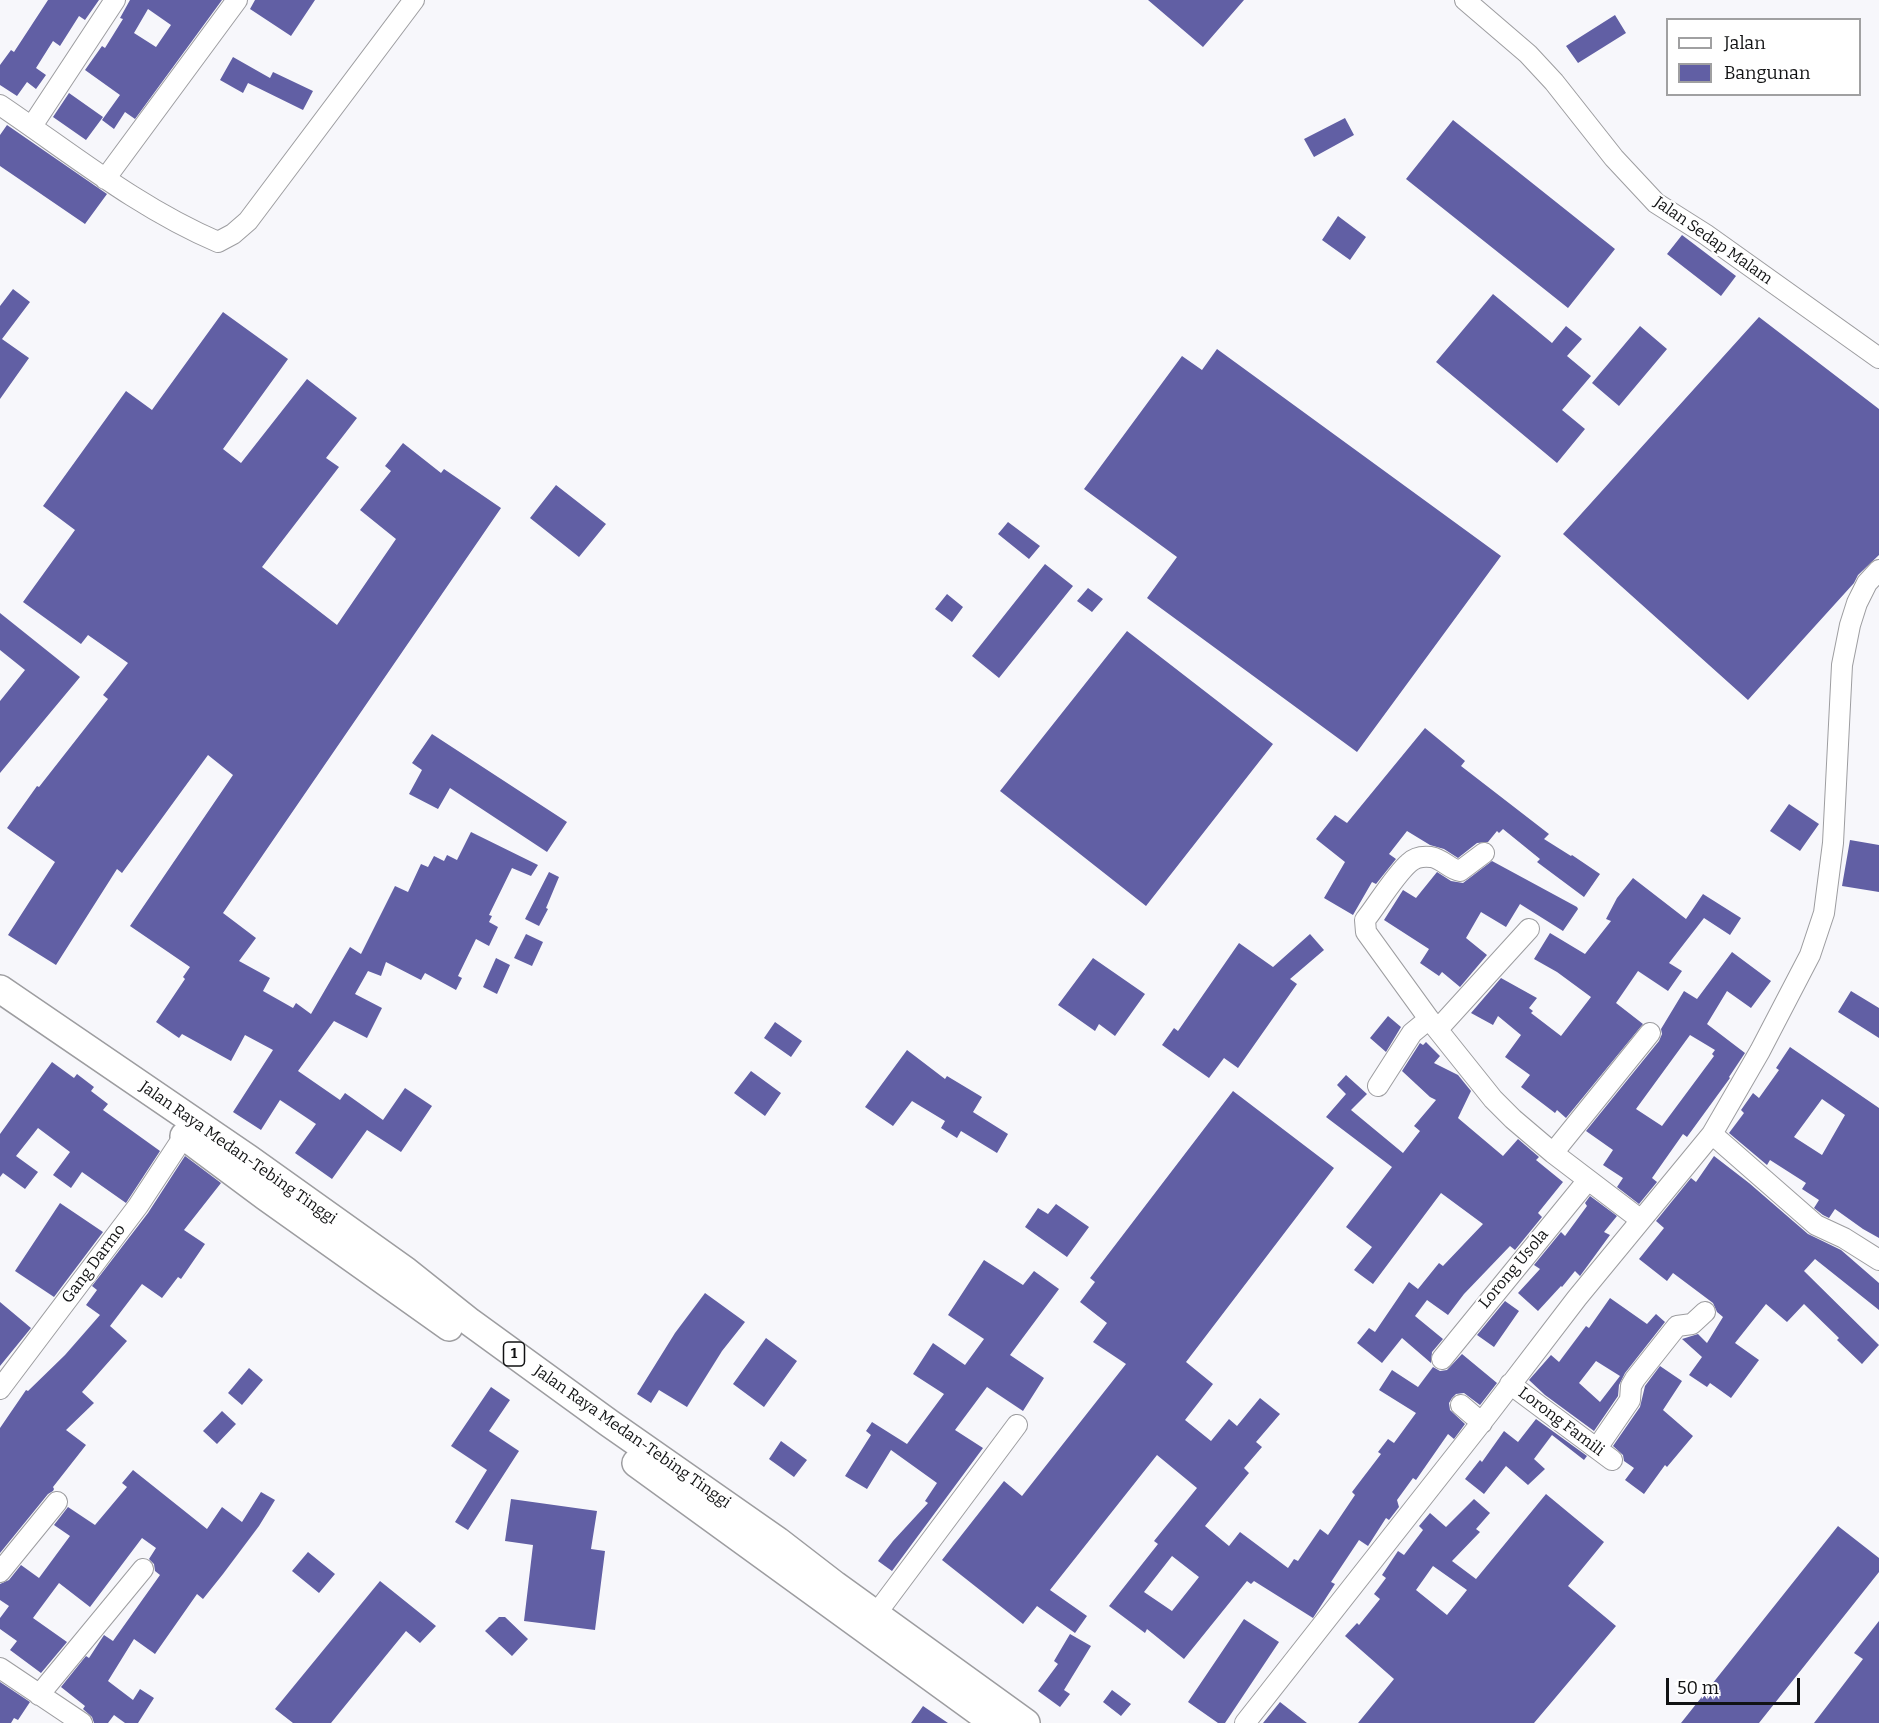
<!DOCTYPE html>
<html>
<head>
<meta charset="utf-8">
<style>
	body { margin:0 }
	#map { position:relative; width:1879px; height:1723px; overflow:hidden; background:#f7f7fb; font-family:Bitter,serif }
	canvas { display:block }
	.legend { position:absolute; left:1666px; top:18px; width:195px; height:78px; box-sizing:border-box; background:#fff; border:2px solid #a0a0a1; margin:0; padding:8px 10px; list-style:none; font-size:18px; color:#111213 }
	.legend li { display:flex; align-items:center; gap:12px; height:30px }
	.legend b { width:30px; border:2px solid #a0a0a1 }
	.scale { position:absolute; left:1666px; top:1678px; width:134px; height:27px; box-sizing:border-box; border:3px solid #111213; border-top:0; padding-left:8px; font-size:18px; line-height:21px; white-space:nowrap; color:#111213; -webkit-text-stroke:4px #fff; paint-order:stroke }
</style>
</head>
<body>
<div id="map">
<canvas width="1879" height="1723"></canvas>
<ul class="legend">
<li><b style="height:8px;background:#fff"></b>Jalan</li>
<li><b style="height:16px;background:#615fa4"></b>Bangunan</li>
</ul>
<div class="scale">50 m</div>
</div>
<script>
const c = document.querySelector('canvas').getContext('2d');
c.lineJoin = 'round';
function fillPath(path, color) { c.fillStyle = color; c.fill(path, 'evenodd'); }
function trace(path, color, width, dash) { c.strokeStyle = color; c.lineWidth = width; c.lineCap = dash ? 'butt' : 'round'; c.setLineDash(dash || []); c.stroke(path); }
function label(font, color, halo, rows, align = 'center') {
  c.font = font + ' Bitter,serif'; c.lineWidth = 4.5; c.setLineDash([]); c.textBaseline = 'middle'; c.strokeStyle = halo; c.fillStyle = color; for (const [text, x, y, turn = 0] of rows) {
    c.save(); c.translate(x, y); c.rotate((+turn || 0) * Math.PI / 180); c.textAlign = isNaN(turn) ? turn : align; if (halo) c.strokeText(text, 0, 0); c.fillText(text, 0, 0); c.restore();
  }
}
const building = new Path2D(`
	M48,0H99L85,20L79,16L60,46L53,41L36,68L46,75L36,89L27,82L17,96L0,85V65L11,50L14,52Z
	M130,0H222L135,119L125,112L114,129L102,120L120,95L85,70L102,46L105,48L123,19L120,18ZM148,9L171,25L156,47L134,33Z
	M255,0H315L291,36L250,9Z
	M1148,0H1244L1203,47Z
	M1615,15L1626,33L1578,63L1566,46Z
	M233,57L270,78L273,72L313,91L303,110L248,83L243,93L220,80Z
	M69,93L103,117L86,140L53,117Z
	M1345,118L1354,135L1314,157L1304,139Z
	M1453,120L1615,249L1568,308L1406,179Z
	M7,125L107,194L85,224L0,166V135Z
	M1338,216L1366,237L1350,260L1322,240Z
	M1682,235L1736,276L1721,296L1667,254Z
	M13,289L30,302L2,339L29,358L0,399V306Z
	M1493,294L1552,343L1566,326L1582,339L1567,356L1591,376L1562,410L1585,429L1557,463L1436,362Z
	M223,312L288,359L223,449L241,463L307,379L357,418L326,458L339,467L262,567L337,625L396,539L360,510L391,471L385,466L403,443L441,473L444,469L501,508L223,913L256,938L239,961L270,978L263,991L293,1008L296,1003L311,1014L350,947L361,954L395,886L408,892L421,864L428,867L434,856L444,861L447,855L457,860L471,832L538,865L531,876L512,868L489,915L492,916L489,922L498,927L489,946L476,939L458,976L462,978L456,990L425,973L421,980L386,962L381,976L368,971L355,994L382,1008L367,1038L334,1021L298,1071L340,1100L345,1093L383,1120L405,1088L432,1106L401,1152L367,1130L332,1179L295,1153L316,1124L280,1100L261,1130L233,1112L273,1050L245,1035L231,1061L182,1034L179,1038L156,1022L185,979L183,977L190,967L130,926L233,775L208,755L122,873L117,869L56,965L8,935L55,862L7,828L37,786L39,787L108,699L103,695L128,663L88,635L81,644L23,602L75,530L43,506L126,391L152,410Z
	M1759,317L1879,409V555L1858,575L1854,583L1748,700L1563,534Z
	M1640,326L1667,349L1619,406L1592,383Z
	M1217,349L1501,556L1357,752L1147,598L1177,557L1084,489L1182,356L1202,370Z
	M556,485L606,524L579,557L530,518Z
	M1008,522L1040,546L1029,559L998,534Z
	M1045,564L1073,586L999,678L972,656Z
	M1088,588L1103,599L1092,612L1077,601Z
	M947,594L963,607L952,622L935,609Z
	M0,613L80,677L0,773V701L25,670L0,650Z
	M1127,631L1273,744L1146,906L1000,791Z
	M1425,728L1465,761L1461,766L1549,834L1544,839L1571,856L1572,855L1600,874L1584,897L1537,862L1540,859L1503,829L1499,833L1497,831L1488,842L1477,843L1458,858L1444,849L1430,845L1407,831L1389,854L1396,859L1376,884L1372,882L1353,915L1324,898L1345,862L1316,839L1335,815L1347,823Z
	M432,734L567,822L547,852L450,788L438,809L409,794L422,770L412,763Z
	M1789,804L1819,824L1800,851L1770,831Z
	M1850,840L1879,845V892L1842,886Z
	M1492,861L1577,907L1578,909L1563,931L1520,904L1506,927L1481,912L1466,938L1487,955L1460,987L1442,972L1439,976L1420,963L1429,949L1384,920L1403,890L1416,898L1437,872L1451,881L1463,883Z
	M549,872L559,877L546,908L548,909L539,926L525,919Z
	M1633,878L1686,919L1703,894L1741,918L1730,935L1704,918L1669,963L1682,971L1668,991L1638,971L1616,1003L1643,1024L1566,1118L1557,1110L1555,1113L1521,1087L1530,1075L1505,1057L1521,1035L1498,1016L1493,1025L1471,1013L1501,978L1537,998L1529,1008L1533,1011L1531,1013L1561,1036L1591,997L1557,972L1534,959L1550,933L1585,954L1611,921L1606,919L1617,898Z
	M526,934L543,942L532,966L514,958Z
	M1310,934L1324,950L1290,979L1297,984L1238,1068L1224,1058L1209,1078L1162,1045L1174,1028L1178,1031L1239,943L1273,967Z
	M1732,952L1771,981L1751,1008L1727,991L1707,1024L1745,1053L1729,1077L1730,1078L1687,1137L1683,1134L1652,1178L1657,1182L1639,1204L1617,1187L1623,1178L1603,1165L1613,1150L1586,1131L1659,1041L1662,1034L1661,1029L1684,991L1697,999ZM1690,1035L1715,1050L1712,1054L1714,1056L1662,1126L1636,1109Z
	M496,958L510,965L497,994L483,987Z
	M1093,958L1145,994L1115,1036L1099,1024L1095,1031L1058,1005Z
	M1851,991L1879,1008V1038L1838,1012Z
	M1388,1016L1401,1027L1386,1052L1370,1038Z
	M775,1022L802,1041L791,1057L764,1038Z
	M1426,1042L1440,1056L1434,1063L1458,1075L1471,1091L1458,1118L1503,1156L1518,1139L1539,1157L1536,1160L1563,1182L1538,1213L1542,1217L1515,1250L1510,1246L1464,1294L1448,1315L1427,1300L1415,1316L1443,1339L1432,1352L1431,1363L1402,1338L1382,1363L1357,1343L1369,1328L1375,1332L1409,1282L1418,1289L1439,1263L1443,1266L1483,1224L1441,1193L1373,1284L1354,1270L1372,1247L1346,1227L1392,1167L1326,1117L1346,1094L1337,1085L1346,1075L1367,1094L1351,1110L1403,1153L1420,1131L1414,1126L1436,1100L1430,1097L1402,1071L1420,1043L1423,1045Z
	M1790,1047L1879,1108V1238L1863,1229L1835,1209L1829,1218L1823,1215L1814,1208L1819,1200L1802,1189L1806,1183L1770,1160L1767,1165L1729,1133L1744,1113L1741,1110L1753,1093L1759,1098L1779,1070L1776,1068ZM1822,1099L1845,1115L1822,1155L1794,1137Z
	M907,1050L945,1079L947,1076L982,1097L973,1112L1008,1134L997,1153L961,1131L957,1138L941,1128L945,1121L912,1101L893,1126L865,1107Z
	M52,1062L74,1078L77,1074L94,1087L91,1091L108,1104L103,1110L160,1151L126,1203L82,1172L71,1188L53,1175L70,1152L38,1128L16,1156L38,1172L25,1189L3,1173L0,1177V1134Z
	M751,1071L781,1093L765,1116L734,1093Z
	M1233,1091L1334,1168L1186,1362L1213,1384L1185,1420L1211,1441L1229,1419L1237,1426L1260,1398L1280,1414L1256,1442L1262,1447L1244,1468L1249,1473L1205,1526L1229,1546L1240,1532L1288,1568L1294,1559L1298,1561L1320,1529L1328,1535L1355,1495L1352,1492L1381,1454L1378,1452L1388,1439L1394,1443L1416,1413L1379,1390L1392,1370L1418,1387L1433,1367L1440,1371L1447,1370L1462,1354L1497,1383L1480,1405L1464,1393L1456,1394L1452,1398L1449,1403L1450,1410L1465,1424L1454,1439L1448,1434L1416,1480L1413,1478L1397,1500L1399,1507L1389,1520L1386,1518L1368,1546L1359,1540L1331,1582L1335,1584L1313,1618L1254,1581L1251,1584L1247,1581L1184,1659L1147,1629L1145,1633L1109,1606L1158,1544L1154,1541L1197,1488L1157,1455L1050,1590L1087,1616L1075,1633L1037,1606L1023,1624L942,1560L1004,1481L1022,1496L1126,1364L1093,1342L1107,1323L1080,1302L1095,1282L1090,1278ZM1172,1556L1199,1577L1172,1611L1144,1592Z
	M185,1156L221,1183L184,1230L205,1244L181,1279L178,1277L162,1298L142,1284L110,1326L127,1341L82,1392L94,1403L66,1430L86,1445L53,1487L54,1489L53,1491L48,1494L0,1553V1428L26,1390L28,1391L65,1355L100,1315L86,1305L97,1290L92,1286L148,1213Z
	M1714,1156L1749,1183L1808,1234L1841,1250L1879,1283V1310L1815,1259L1804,1271L1879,1345L1862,1364L1837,1340L1839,1338L1804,1304L1787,1322L1766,1304L1735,1343L1759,1360L1731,1398L1710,1383L1707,1387L1689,1375L1702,1357L1682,1339L1698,1334L1707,1343L1723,1317L1717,1312L1713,1303L1673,1273L1667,1281L1639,1259L1664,1228L1656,1221L1691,1178L1696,1182Z
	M1590,1196L1617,1216L1604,1232L1610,1235L1580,1276L1575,1271L1562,1287L1561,1286L1538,1311L1518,1293L1540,1269L1534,1265L1561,1232L1565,1236L1587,1206L1585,1203Z
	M60,1203L103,1232L54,1297L15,1271Z
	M1056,1204L1089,1227L1067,1257L1025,1227L1038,1208L1048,1214Z
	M984,1260L1023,1285L1034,1271L1059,1289L1010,1355L1044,1378L1023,1411L987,1387L955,1430L983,1448L892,1571L878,1561L893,1541L928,1503L925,1501L937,1483L891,1450L867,1489L845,1476L871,1435L866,1431L872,1422L907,1444L944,1394L913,1374L933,1343L965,1365L984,1339L948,1315Z
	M705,1293L745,1322L722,1351L687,1407L659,1390L651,1403L637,1394L675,1333Z
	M1610,1298L1647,1324L1656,1314L1665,1322L1625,1373L1619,1385L1618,1396L1594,1431L1545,1395L1529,1380L1551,1355L1559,1362L1586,1326L1589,1328ZM1596,1361L1620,1376L1600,1402L1579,1383Z
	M1505,1301L1519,1311L1494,1347L1477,1335Z
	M0,1302L31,1328L0,1366Z
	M766,1338L797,1361L764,1407L733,1384Z
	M1660,1366L1682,1381L1663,1410L1693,1436L1667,1467L1665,1465L1644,1494L1625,1480L1634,1468L1624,1461L1623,1455L1613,1446L1640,1407L1645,1386Z
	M249,1368L263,1380L242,1405L228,1393Z
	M491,1387L510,1400L489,1431L519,1451L468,1530L455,1522L487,1470L451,1446Z
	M222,1411L236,1424L217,1444L203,1431Z
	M1536,1419L1587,1456L1584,1460L1552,1435L1534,1459L1545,1469L1528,1485L1506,1466L1484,1494L1465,1479L1480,1460L1482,1462L1504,1431L1518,1442Z
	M781,1441L807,1460L794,1477L769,1459Z
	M133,1470L207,1529L222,1507L242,1522L261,1492L275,1500L259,1526L223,1574L203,1599L197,1594L155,1654L134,1639L108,1681L133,1700L140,1689L154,1698L138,1723H125L114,1715L108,1723H94L92,1717L83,1709L85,1706L61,1687L86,1656L89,1658L104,1635L113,1641L160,1575L155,1571L154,1564L149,1559L156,1548L142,1538L90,1607L59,1583L33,1618L67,1642L41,1673L10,1650L17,1641L0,1629V1618L9,1606L0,1600V1584L9,1580L21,1565L39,1578L70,1536L54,1525L68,1507L95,1525L127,1487L122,1483Z
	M1546,1494L1604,1542L1568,1586L1616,1626L1534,1723H1358L1394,1679L1345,1636L1357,1623L1359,1625L1380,1599L1374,1594L1386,1578L1382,1575L1398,1551L1404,1555L1423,1530L1419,1526L1430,1513L1446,1527L1474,1499L1490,1513L1476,1529L1480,1532L1452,1561L1476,1579ZM1433,1566L1467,1590L1447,1615L1416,1590Z
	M511,1499L597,1511L591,1549L605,1551L595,1630L524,1621L533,1545L505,1541Z
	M1838,1526L1879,1558V1572L1759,1723H1681Z
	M308,1552L335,1574L319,1593L292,1571Z
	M380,1581L436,1626L420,1643L406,1631L331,1723H293L275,1709Z
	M499,1617H505L528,1639L512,1656L485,1631Z
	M1244,1619L1279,1642L1225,1723H1218L1188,1702Z
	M1879,1621V1723H1814L1863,1659L1854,1653Z
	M1070,1634L1091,1646L1064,1690L1070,1694L1060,1707L1038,1691L1058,1664L1054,1661Z
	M0,1682L30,1702L18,1720L14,1718L11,1723H0Z
	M1112,1690L1131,1704L1121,1716L1103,1702Z
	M1280,1702L1307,1723H1263Z
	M923,1706L948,1723H911Z`);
const minor = new Path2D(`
	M1465,0L1528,54L1554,82L1614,158L1656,203L1705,234L1879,358
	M0,105C71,153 138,208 218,242L233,234L248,221L414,0
	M32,126L115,0
	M105,179L237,0
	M1484,853L1460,871C1449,869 1443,859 1431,857C1422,856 1415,857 1409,863C1395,875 1377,905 1365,920L1366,932L1429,1019L1493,1099L1513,1119L1553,1153L1641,1220
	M1438,1029L1529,929
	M1378,1086L1412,1033L1429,1019
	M1712,1134L1816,1225L1844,1238L1879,1260
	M1553,1153L1650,1033
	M1442,1359L1588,1180
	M1510,1384L1612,1460
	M0,1389L138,1206L184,1136
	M1461,1405L1482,1423
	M1597,1448L1630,1400L1631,1386L1635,1379L1677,1326L1692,1324L1705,1312
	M0,1572L57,1502
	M876,1614L1017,1425
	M0,1668L82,1723
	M39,1695L143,1569
	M1245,1723L1489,1413L1577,1298L1712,1134L1760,1051L1810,955L1824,913L1833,843L1842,665L1850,625L1857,603L1867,583L1879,570`);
const highway = new Path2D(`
	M0,989L249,1159L406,1271L470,1322L609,1423L778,1541L835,1585L1026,1723
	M184,1136L266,1197L449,1327
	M636,1463L994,1723`);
const shields = [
	[514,1354,21]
];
const shieldNames = [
	["1",514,1354]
];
const streetNames = [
	["Jalan Sedap Malam",1713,241,35],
	["Jalan Raya Medan-Tebing Tinggi",238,1153,35],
	["Gang Darmo",94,1264,-53],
	["Lorong Usola",1514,1269,-50],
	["Lorong Famili",1561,1422,37],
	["Jalan Raya Medan-Tebing Tinggi",632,1437,35]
];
fillPath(building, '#615fa4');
trace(minor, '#9d9da0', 22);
trace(highway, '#9d9da0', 30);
trace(minor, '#fff', 20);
trace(highway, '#fff', 27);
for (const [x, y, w] of shields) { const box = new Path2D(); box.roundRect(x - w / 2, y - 12, w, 24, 4.5); c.fillStyle = '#fff'; c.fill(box); trace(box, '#111213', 1.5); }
label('bold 15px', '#111213', null, shieldNames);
label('16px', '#111213', '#fff', streetNames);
</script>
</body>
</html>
